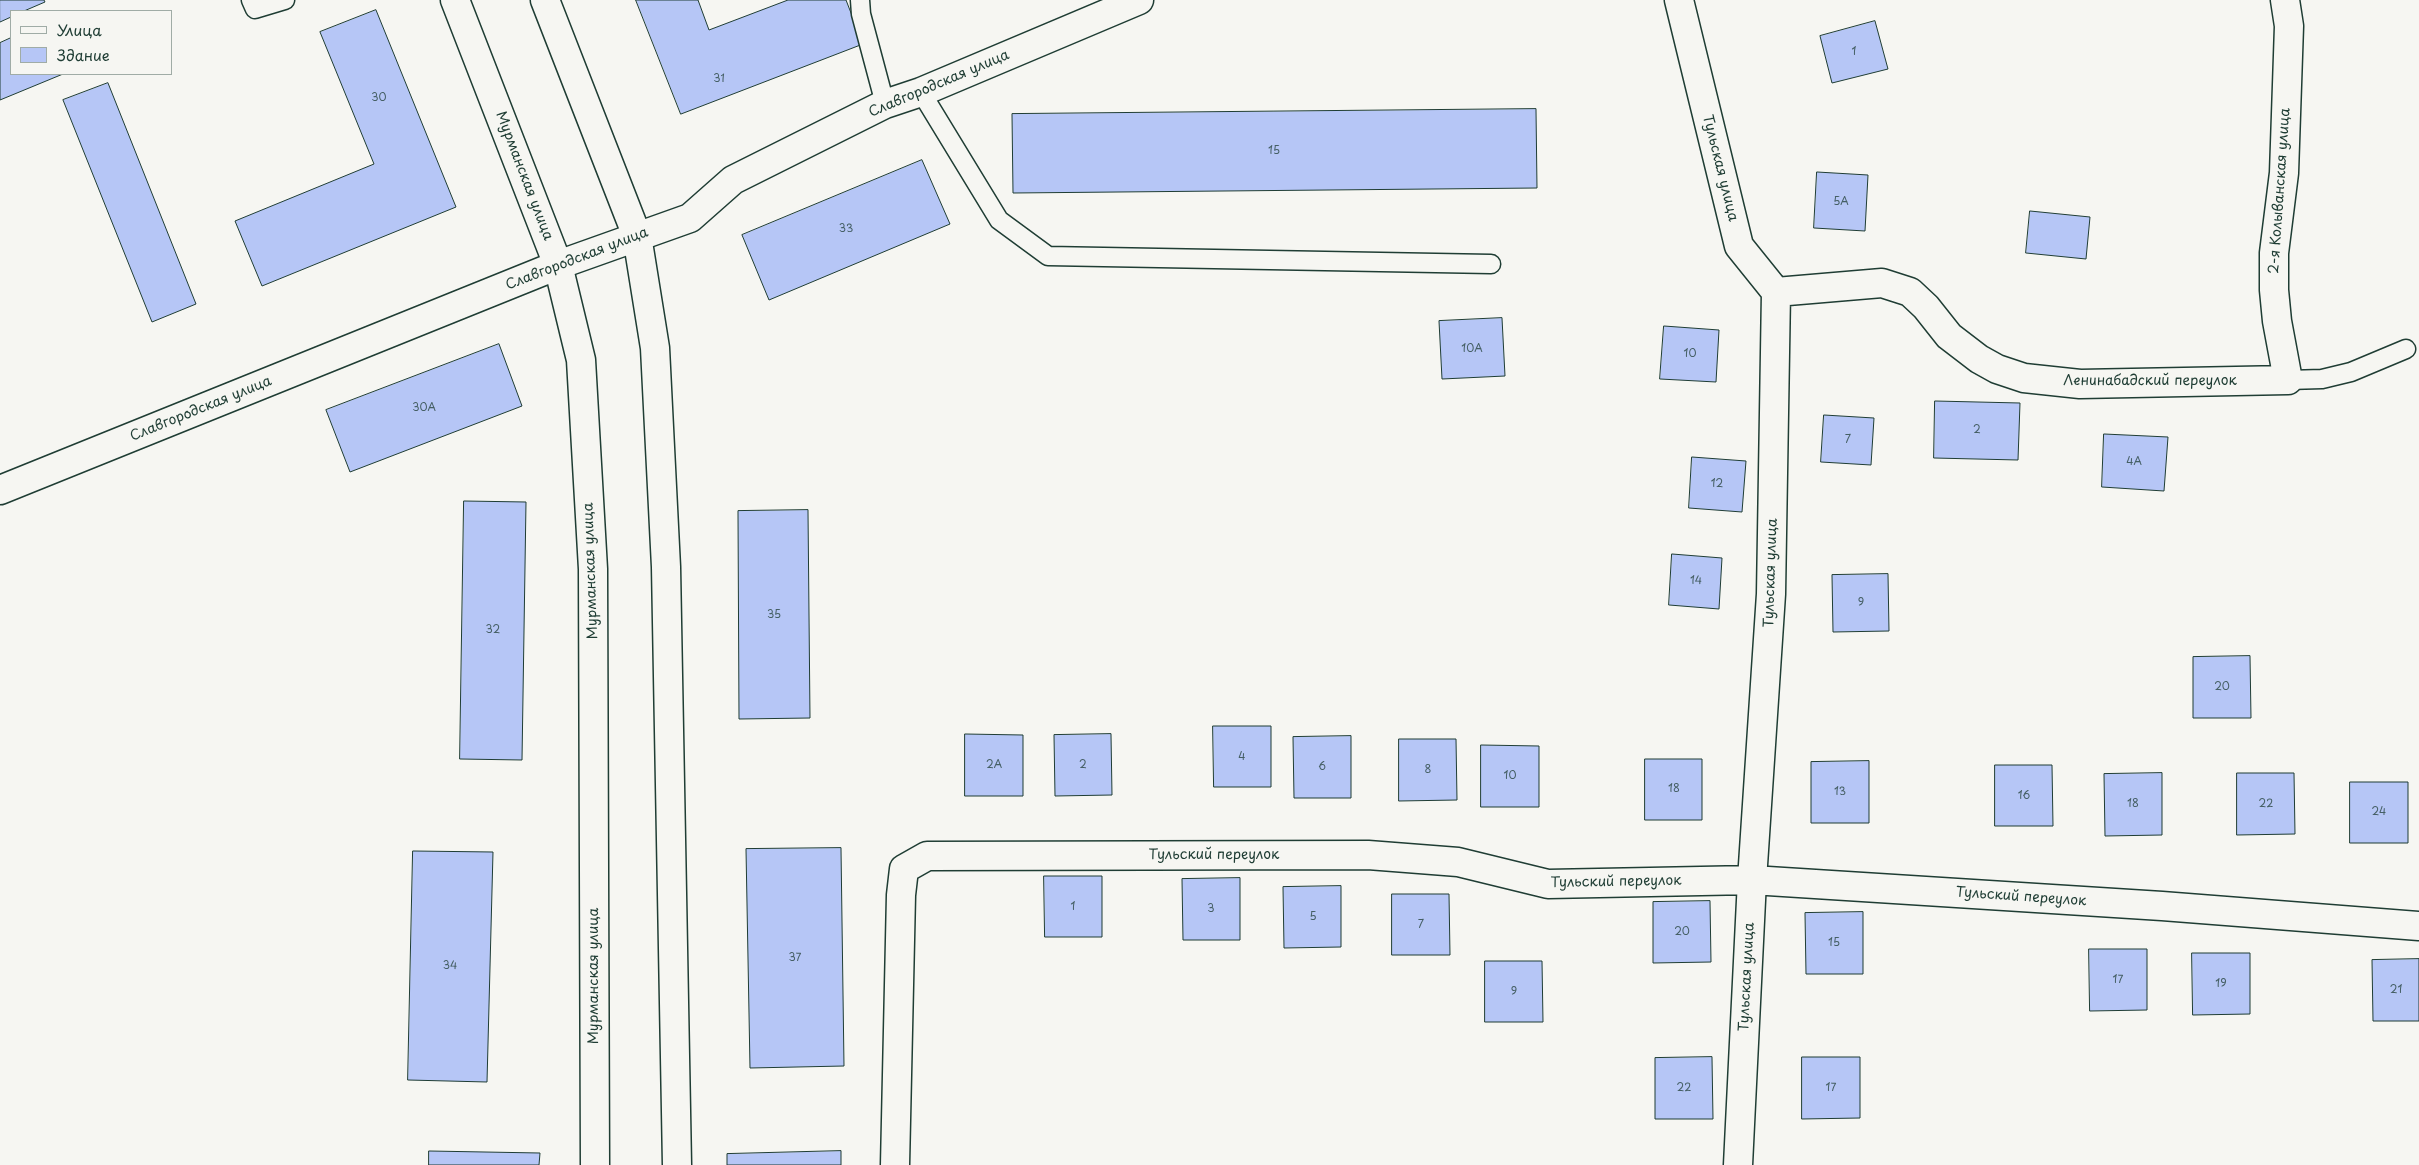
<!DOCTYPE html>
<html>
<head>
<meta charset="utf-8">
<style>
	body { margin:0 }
	#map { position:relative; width:2419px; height:1165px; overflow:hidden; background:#f6f6f2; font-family:"Playpen Sans",sans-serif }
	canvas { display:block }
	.legend { position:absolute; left:10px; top:10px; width:162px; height:65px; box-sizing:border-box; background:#f6f6f2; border:1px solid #a0aca6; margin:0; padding:6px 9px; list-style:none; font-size:15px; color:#1f3d34 }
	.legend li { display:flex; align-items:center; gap:10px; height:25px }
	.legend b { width:25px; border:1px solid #a0aca6 }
</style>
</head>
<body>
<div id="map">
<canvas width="2419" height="1165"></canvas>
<ul class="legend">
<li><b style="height:6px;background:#f6f6f2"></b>Улица</li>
<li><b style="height:14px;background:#b6c6f6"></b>Здание</li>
</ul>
</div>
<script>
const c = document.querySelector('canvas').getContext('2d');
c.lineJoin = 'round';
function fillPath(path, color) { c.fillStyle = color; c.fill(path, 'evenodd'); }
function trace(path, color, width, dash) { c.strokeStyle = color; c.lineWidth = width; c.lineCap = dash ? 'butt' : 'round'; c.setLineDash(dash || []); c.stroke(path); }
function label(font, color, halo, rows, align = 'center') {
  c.font = font + ' "Playpen Sans",sans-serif'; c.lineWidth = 5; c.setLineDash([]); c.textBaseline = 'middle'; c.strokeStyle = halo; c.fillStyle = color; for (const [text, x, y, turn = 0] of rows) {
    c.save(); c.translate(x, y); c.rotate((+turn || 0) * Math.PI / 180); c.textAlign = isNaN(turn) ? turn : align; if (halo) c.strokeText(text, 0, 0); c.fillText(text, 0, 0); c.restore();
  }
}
const building = new Path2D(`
	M0,0H44L45,2L24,11H11V17L0,22Z
	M636,0H698L709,30L788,0H846L863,44L681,114Z
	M376,10L456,207L262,286L235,221L374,164L320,32Z
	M1875,21L1888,69L1832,83L1820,36Z
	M11,38V74H63L0,100V43Z
	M108,83L196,304L152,322L63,100Z
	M1536,109L1537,188L1013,193L1012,114Z
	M922,160L950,224L769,300L742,235Z
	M1817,172L1868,175L1865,231L1814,228Z
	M2030,211L2090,217L2086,259L2026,253Z
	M1502,318L1505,376L1442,379L1439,321Z
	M1664,326L1719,330L1716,382L1660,379Z
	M499,344L522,406L350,472L326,410Z
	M1935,401L2020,403L2018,460L1934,458Z
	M1824,415L1874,418L1871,465L1821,462Z
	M2104,434L2168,437L2164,491L2102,487Z
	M1692,457L1746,461L1742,512L1689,508Z
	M464,501L526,502L522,760L460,759Z
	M808,510L810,718L739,719L738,511Z
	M1672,554L1722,558L1719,609L1669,605Z
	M1888,574L1889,631L1833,632L1832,575Z
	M2250,656L2251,718H2193V657Z
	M1213,726H1271V787H1214Z
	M965,734L1023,735V796H965Z
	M1111,734L1112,795L1055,796L1054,735Z
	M1351,736V798H1294L1293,737Z
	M1399,739H1456L1457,800L1399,801Z
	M1481,745L1539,746V807H1481Z
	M1645,759H1702V820H1645Z
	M1869,761V823H1811V762Z
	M1995,765H2052L2053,826H1995Z
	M2162,773V835L2105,836L2104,774Z
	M2237,773H2294L2295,834L2237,835Z
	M2350,782H2408V843H2350Z
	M841,848L844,1066L750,1068L746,849Z
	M413,851L493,852L487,1082L408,1080Z
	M1044,876H1102V937H1045Z
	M1240,878V940H1183L1182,879Z
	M1341,886V947L1284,948L1283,887Z
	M1392,894H1449L1450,955H1392Z
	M1710,901L1711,962L1653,963V902Z
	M1863,912V974H1806L1805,913Z
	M2089,949H2147V1010L2090,1011Z
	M2192,953H2250V1014L2193,1015Z
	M2419,959V1021H2373L2372,960Z
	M1485,961H1542L1543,1022H1485Z
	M1712,1057L1713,1119H1655V1058Z
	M1802,1057H1860V1118L1802,1119Z
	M429,1151L540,1153L539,1165H429Z
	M841,1151V1165H727V1154Z`);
const service = new Path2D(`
	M251,0L255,9L285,0
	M860,0L861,14L885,104
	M921,92L999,220L1048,256L1491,264
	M2288,380L2322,379L2351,372L2406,349`);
const minor = new Path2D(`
	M1679,0L1739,246L1776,292L1771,594L1752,880L1738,1165
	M1776,292L1882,283L1910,292L1926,307L1949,336L1979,359L1997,369L2024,378L2080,384L2288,380L2277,321L2274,290V253L2284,173L2289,26L2285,0
	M0,490L558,265L690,218L733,180L885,104L921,92L1139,0
	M895,1165L901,895L904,869L927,856L1368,855L1458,862L1548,884L1752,880L2162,906L2419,926`);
const secondary = new Path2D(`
	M455,0L558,265L581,360L593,569L595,1165
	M545,0L637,236L655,348L666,567L677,1165`);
const numberNames = [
	["1",1854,52],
	["31",719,79],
	["30",379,98],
	["15",1274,151],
	["5А",1841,202],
	["33",846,229],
	["10А",1472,349],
	["10",1690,354],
	["30А",424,408],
	["2",1977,430],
	["7",1848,440],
	["4А",2134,462],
	["12",1717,484],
	["14",1696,581],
	["9",1861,603],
	["35",774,615],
	["32",493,630],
	["20",2222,687],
	["4",1242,757],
	["2А",994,765],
	["2",1083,765],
	["6",1322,767],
	["8",1428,770],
	["10",1510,776],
	["18",1674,789],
	["13",1840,792],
	["16",2024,796],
	["18",2133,804],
	["22",2266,804],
	["24",2379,812],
	["1",1073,907],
	["3",1211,909],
	["5",1313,917],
	["7",1421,925],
	["20",1682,932],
	["15",1834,943],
	["37",795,958],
	["34",450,966],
	["17",2118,980],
	["19",2221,984],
	["21",2396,990],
	["9",1514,992],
	["22",1684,1088],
	["17",1831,1088]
];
const streetNames = [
	["Славгородская улица",939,84,-23],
	["Тульская улица",1720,168,76],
	["Мурманская улица",524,176,69],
	["2-я Колыванская улица",2280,191,-86],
	["Славгородская улица",577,259,-21],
	["Ленинабадский переулок",2150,381],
	["Славгородская улица",201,409,-22],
	["Мурманская улица",591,571,-92],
	["Тульская улица",1771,573,-88],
	["Тульский переулок",1214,855],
	["Тульский переулок",1616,882,-1],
	["Тульский переулок",2021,897,4],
	["Мурманская улица",594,976,-90],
	["Тульская улица",1747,977,-87]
];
fillPath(building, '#b6c6f6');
trace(building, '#1f3d34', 1);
trace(service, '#1f3d34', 21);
trace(minor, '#1f3d34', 31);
trace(secondary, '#1f3d34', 31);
trace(service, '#f6f6f2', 18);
trace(minor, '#f6f6f2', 28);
trace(secondary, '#f6f6f2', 28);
label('11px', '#455f64', null, numberNames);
label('14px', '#1f3d34', '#f6f6f2', streetNames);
</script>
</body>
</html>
